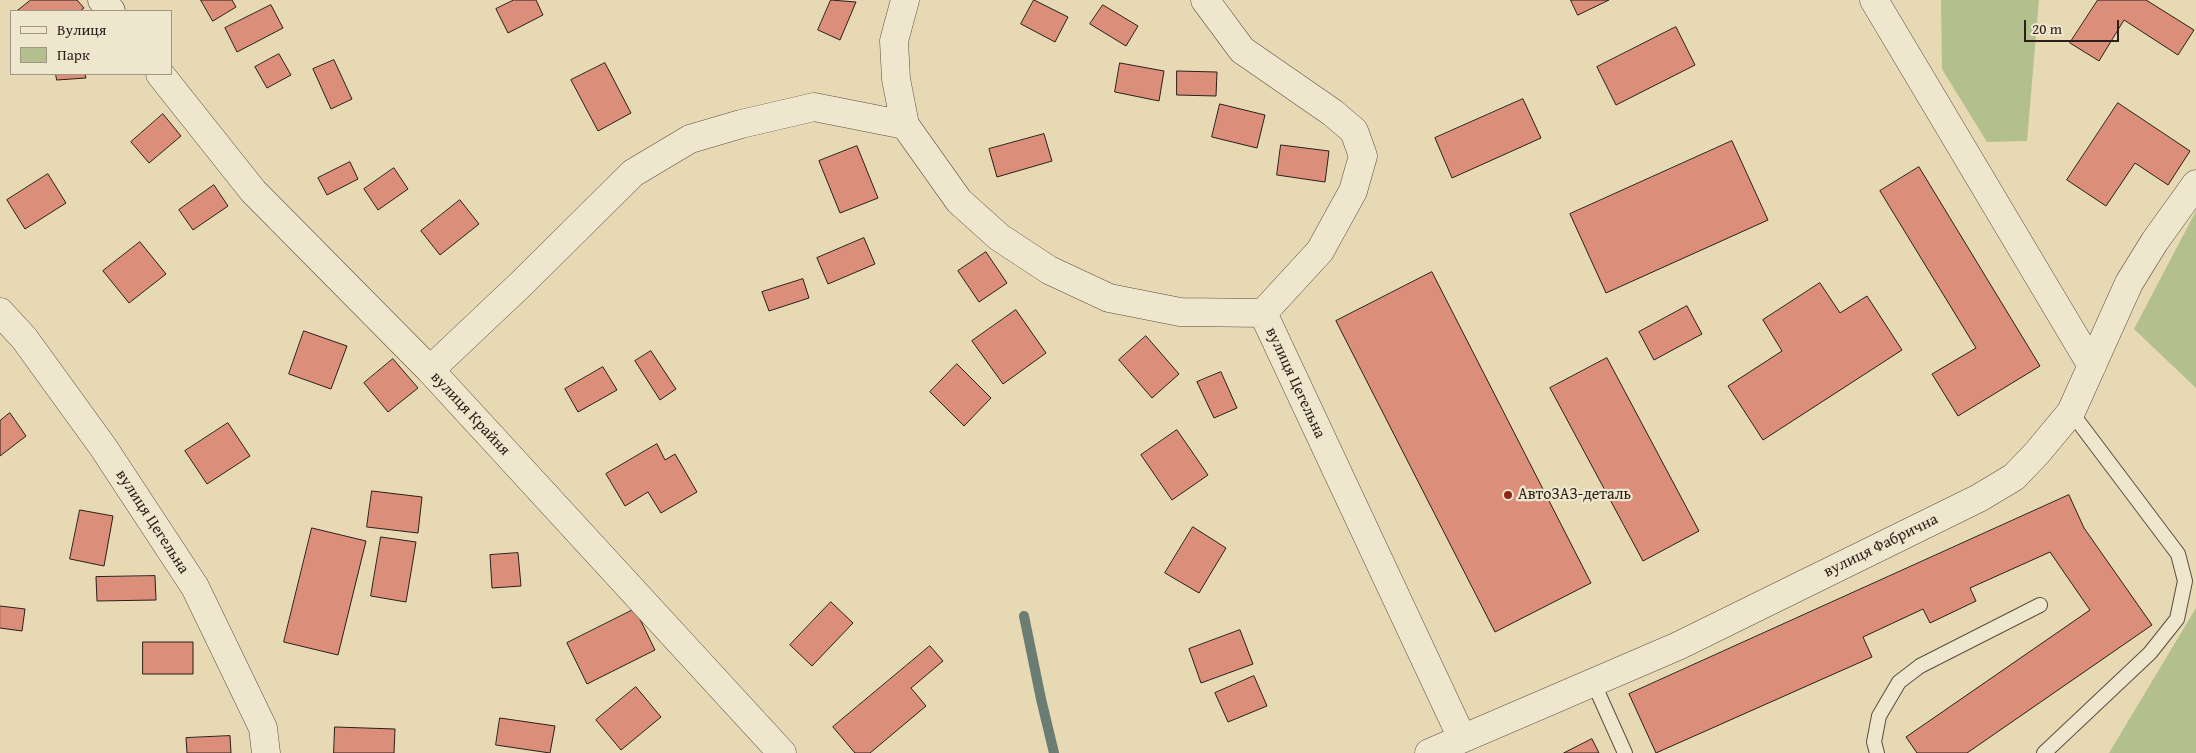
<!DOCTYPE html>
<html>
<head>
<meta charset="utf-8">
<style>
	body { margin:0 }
	#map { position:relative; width:2196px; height:753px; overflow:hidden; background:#e6d9b4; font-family:"Gentium Book Plus",serif }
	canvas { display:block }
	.legend { position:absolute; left:10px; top:10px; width:162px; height:65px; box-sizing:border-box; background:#efe6ce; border:1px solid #a19686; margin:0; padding:6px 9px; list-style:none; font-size:15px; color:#2b1f19 }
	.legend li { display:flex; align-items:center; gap:10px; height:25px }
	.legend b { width:25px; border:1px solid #a19686 }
	.scale { position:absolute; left:2024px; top:20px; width:95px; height:22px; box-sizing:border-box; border:2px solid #2b1f19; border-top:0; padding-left:6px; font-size:15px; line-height:18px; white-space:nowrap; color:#2b1f19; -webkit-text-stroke:4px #efe6ce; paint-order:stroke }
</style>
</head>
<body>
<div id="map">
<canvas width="2196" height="753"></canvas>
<ul class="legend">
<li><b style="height:6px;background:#efe6ce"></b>Вулиця</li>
<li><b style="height:14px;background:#b4bf8e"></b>Парк</li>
</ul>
<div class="scale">20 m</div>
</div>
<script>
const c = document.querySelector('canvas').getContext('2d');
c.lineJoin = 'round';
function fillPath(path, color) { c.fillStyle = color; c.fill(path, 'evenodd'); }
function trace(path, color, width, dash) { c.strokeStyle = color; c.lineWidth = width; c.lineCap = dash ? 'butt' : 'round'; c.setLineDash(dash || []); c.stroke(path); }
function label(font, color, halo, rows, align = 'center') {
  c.font = font + ' "Gentium Book Plus",serif'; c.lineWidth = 4.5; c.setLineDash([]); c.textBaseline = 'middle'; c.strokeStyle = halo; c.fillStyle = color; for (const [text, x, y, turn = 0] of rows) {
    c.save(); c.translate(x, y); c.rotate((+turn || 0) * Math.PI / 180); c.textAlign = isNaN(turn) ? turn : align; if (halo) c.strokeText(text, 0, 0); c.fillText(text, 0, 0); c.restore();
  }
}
const green = new Path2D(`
	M1941,0H2039L2027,141L1987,142L1942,69Z
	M2196,211V388L2134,329Z
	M2196,608V753H2109Z`);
const stream = new Path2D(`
	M1024,616L1041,699L1054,753`);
const building = new Path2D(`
	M31,0H77L84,8L80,11H17Z
	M201,0H232L236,7L213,21Z
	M514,0H536L543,15L508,33L496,9Z
	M831,0L856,2L840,40L818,30Z
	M1034,0L1068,17L1055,42L1021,24Z
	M1571,0H1609L1578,15Z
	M2098,0H2146L2194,30L2178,55L2124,20L2099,61L2070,43Z
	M271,5L283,28L237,52L225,28Z
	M1103,5L1138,26L1126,46L1090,24Z
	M1676,27L1695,65L1616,105L1597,67Z
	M279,54L291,75L267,88L255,67Z
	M334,60L352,99L331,109L313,69Z
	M605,63L631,113L598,131L571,80Z
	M1120,63L1164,71L1159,101L1115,92Z
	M1177,71L1217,72L1216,96L1177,95Z
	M56,74H85L86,78L57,80Z
	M1523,99L1541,138L1452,178L1435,138Z
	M2118,103L2190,151L2168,185L2135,163L2106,206L2067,180Z
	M1220,104L1265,115L1257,148L1212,137Z
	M163,114L181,136L149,163L131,142Z
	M1044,134L1052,161L997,177L989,149Z
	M1732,141L1768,220L1606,293L1570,214Z
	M1281,145L1329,151L1325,182L1277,175Z
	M857,146L878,198L840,213L819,161Z
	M350,162L358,179L327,195L318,178Z
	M1919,167L2040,366L1958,416L1932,374L1976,348L1880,191Z
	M394,168L408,189L378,210L364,189Z
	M48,174L66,203L25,229L7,200Z
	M214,185L228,206L193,230L179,210Z
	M460,200L479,224L440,255L421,231Z
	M864,238L875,264L828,284L817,258Z
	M140,242L166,274L129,303L103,271Z
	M986,252L1007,283L979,302L958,271Z
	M1432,272L1591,583L1495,632L1336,321Z
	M803,279L809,298L769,311L762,292Z
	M1820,283L1840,313L1867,296L1902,350L1763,440L1728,386L1782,351L1763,320Z
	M1687,306L1702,334L1654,360L1639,332Z
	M1016,310L1046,353L1003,384L972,341Z
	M304,331L347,346L331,389L289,374Z
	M1146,336L1179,374L1152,398L1119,360Z
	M651,351L676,389L660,400L635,361Z
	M1607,358L1699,531L1643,561L1550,388Z
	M393,359L418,388L388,412L364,383Z
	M957,364L991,398L964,426L930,392Z
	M603,367L617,390L578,412L565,389Z
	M1221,372L1237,408L1214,418L1197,382Z
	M10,413L26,436L0,456V421Z
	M228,423L250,456L207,484L185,451Z
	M1177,430L1208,475L1172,500L1141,455Z
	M657,444L665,460L675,454L697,492L661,513L648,492L625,506L606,474Z
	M372,491L422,497L418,533L367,527Z
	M2069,495L2084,528L2152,625L1967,753H1917L1906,737L2090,610L2050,552L1970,588L1976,601L1930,623L1923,609L1863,637L1872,657L1656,753L1629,694Z
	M80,510L113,516L104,566L70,559Z
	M1193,527L1226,548L1199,593L1165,573Z
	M312,528L366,541L338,655L284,642Z
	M381,537L416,542L406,602L371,596Z
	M518,553L521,586L492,588L490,555Z
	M155,576L156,600L97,601L96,577Z
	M831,602L853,623L812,666L790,645Z
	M0,606L25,609L22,631L0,628Z
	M635,609L655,650L587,684L567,643Z
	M1240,630L1253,664L1201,683L1189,649Z
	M143,642H193V674H143Z
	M930,646L943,661L911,688L926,706L870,753H855L833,727Z
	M1254,676L1267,706L1228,722L1215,693Z
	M636,687L661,717L621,750L596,720Z
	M500,718L555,726L550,753L496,745Z
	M335,727L395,729L394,753H334Z
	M230,736L231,753H187L186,738Z
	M1592,739L1599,753H1564Z`);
const service = new Path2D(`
	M1594,684L1625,753
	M1877,753L1874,742L1879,716L1899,682L1920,666L2040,605
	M2044,753L2150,653L2177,619L2185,581L2178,554L2071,412`);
const minor = new Path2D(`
	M102,0L111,11
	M905,0L894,41L896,79L905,125L959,201L999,237L1049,270L1109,298L1180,312L1263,313L1462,738
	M1205,0L1242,50L1333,113L1354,131L1363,156L1353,191L1320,251L1263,313
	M1874,0L2092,366
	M160,74L253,191L430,370L782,753
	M0,312L24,338L103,447L195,587L263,728L266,753
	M430,370L521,284L633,173L690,139L741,124L814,107L905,125
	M1429,753L1678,646L1979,498L2014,477L2037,453L2071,412L2129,283L2155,241L2196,184`);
const markers = [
	[1508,495,5,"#8f2418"]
];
const streetNames = [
	["вулиця Цегельна",1295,383,65],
	["вулиця Крайня",470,414,47],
	["вулиця Цегельна",152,522,57],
	["вулиця Фабрична",1881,546,-26]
];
const poiNames = [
	["АвтоЗАЗ-деталь",1518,495]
];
fillPath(green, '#b4bf8e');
trace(stream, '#6b7c72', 10);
fillPath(building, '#db8e7a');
trace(building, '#2b1f19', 1);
trace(service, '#5a4e40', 16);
trace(minor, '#5a4e40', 29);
trace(service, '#efe6ce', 14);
trace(minor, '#efe6ce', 28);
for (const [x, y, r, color] of markers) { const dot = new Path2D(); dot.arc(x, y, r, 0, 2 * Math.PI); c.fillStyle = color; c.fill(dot); trace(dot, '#efe6ce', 2); }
label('16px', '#2b1f19', '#efe6ce', streetNames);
label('16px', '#2b1f19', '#efe6ce', poiNames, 'left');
</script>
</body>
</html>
